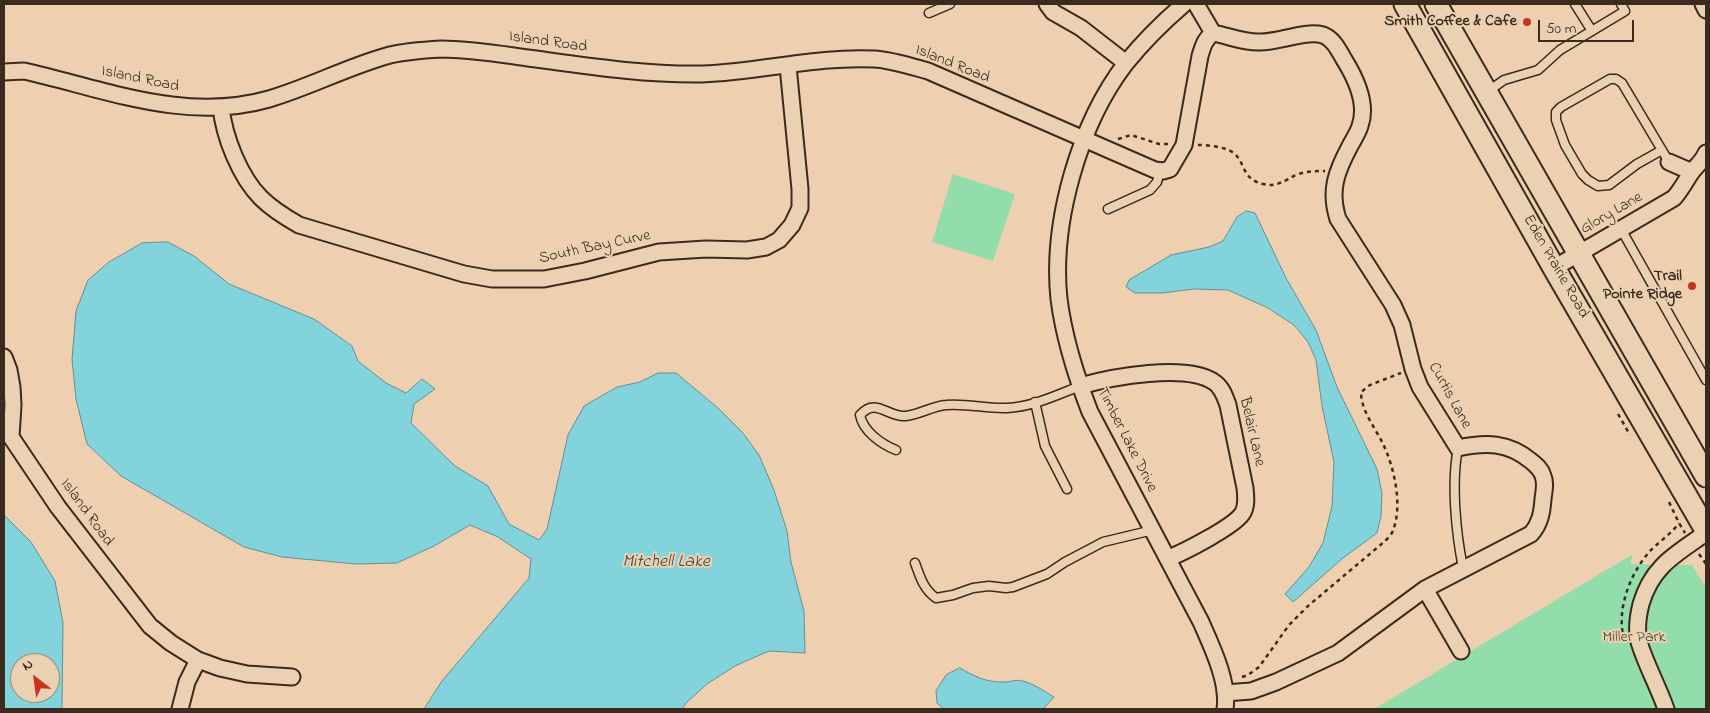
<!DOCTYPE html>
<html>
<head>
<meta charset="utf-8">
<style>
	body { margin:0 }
	#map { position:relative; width:1710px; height:713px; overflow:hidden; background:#eed0b1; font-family:"Indie Flower",sans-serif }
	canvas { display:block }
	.frame { position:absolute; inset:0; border:5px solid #3b2a1e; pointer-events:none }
	.north { position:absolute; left:10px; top:653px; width:50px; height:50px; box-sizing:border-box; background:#ead1b2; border:1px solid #a48e77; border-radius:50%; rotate:330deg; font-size:14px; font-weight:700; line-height:20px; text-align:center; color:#3b2a1e }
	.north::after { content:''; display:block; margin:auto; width:18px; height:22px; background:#c8321e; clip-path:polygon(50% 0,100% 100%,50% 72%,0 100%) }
	.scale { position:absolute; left:1538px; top:20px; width:96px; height:22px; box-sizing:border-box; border:2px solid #3b2a1e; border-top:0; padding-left:6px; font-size:15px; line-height:18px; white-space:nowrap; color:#3b2a1e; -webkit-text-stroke:4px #ead1b2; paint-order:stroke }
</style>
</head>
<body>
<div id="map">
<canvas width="1710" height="713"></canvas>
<div class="frame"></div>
<div class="north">N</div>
<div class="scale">50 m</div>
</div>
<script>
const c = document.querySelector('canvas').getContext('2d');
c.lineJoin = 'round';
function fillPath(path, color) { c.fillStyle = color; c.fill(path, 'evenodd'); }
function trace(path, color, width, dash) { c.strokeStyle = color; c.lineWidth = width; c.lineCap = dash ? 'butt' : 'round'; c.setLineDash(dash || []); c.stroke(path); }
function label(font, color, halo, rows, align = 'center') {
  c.font = font + ' "Indie Flower",sans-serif'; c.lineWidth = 4; c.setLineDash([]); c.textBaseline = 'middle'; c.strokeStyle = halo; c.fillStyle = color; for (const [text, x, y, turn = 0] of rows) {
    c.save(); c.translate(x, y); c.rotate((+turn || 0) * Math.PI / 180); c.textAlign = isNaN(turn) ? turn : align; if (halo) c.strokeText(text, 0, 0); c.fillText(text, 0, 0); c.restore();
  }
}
const green = new Path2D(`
	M953,174L1015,194L993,261L932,242Z
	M1633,554L1630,564L1692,565L1706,588V709H1374Z`);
const water = new Path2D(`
	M1247,211L1255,213L1286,278L1316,330L1337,387L1377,469L1382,493L1381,516L1377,533L1343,558L1293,602L1285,594L1309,567L1323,543L1332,506L1334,462L1322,406L1316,360L1308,342L1294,325L1268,308L1228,290L1194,289L1162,293H1135L1126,287L1129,280L1171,255L1209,247L1223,241L1237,217Z
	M168,242L194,256L229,284L314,319L352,346L358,361L386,383L406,393L422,379L435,389L414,404L411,423L455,466L488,486L509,524L539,540L547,529L568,435L584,406L617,387L640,382L658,373H676L718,408L743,433L759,455L774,490L787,531L791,562L804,611L805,653L769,651L735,666L707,684L687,702L682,709H424L442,681L529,578L531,559L498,537L470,525L434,546L397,563L356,564L282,557L244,547L121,476L87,444L76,399L72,359L76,311L88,280L109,262L142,243Z
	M4,515L31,542L55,581L63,623L62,709H4ZM20,663H50V693H20Z
	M960,668C973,676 988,683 1004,682C1010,682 1017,679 1023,681C1034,684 1044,691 1054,697L1043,709H944L937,703L936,691L946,675Z`);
const path = new Path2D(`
	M1118,139L1131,135L1159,144H1170
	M1198,145C1209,145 1227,147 1235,154C1246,165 1242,179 1263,184C1278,188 1285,179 1299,174C1307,171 1316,171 1325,171
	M1618,414L1630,435
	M1669,502L1679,523L1685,533
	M1699,554L1706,564
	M1624,640C1616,609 1630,573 1651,550C1660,541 1671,534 1679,523
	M1242,677L1248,675L1259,667L1289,625L1308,606L1384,542C1387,539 1392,535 1393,530C1403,506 1394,466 1383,444C1375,427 1361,411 1361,392L1370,385L1401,373`);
const lane = new Path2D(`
	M1575,4L1592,31
	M929,13L950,4
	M1487,92L1504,80L1538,70L1560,50L1625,11L1621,4
	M1662,150L1637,164L1609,185L1598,186L1588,180L1582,174L1565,145L1556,120V112L1561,107L1610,79H1616L1622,83L1669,162
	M1108,209L1150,190L1157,182L1160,171
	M1621,229L1706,380
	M1035,402L1045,446L1067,489
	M1458,448C1451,483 1456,533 1463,568
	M896,450C881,444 863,431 860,415C876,397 887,417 905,416C919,415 932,406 946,405C966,403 988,409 1007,408C1032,407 1057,395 1080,386
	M915,563C920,576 923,589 936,598L953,595L973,588L989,586L1006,588L1013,587L1047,574L1065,562L1103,542L1153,530`);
const street = new Path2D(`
	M1047,4L1053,12L1081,28L1126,63
	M1184,4C1163,22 1143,42 1126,63C1079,124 1051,223 1059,299C1064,338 1076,376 1090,412L1201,622C1212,647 1229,682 1225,709
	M1196,4L1213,33C1229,36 1242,42 1258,42C1278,43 1304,30 1323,35C1334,39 1339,51 1345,61C1356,79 1368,104 1360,126C1358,133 1353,140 1350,146C1336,172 1329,191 1338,219L1393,305L1402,325L1413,369L1420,387L1458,448C1486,442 1508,442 1531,461C1536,465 1541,469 1543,476C1546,483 1544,491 1543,499C1542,513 1540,524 1531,534L1425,589L1338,653L1276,682L1251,691L1225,693
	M1703,4L1706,10
	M4,72L24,71C105,89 185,123 269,99C310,87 349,66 390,55C407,51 424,50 441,49C470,49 499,54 528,58C587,66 644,75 703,74C760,72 817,56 874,59C892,60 910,66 928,71L1155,170L1163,171L1170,169L1184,145L1200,56C1203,46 1205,39 1213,33
	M221,107C224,137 240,177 261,198C272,209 285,217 299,225L464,274L492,279H544L585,271L659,252L706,249L747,250L766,247L779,240L792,225L800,208V189L788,66
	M1669,162L1692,172
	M1554,268L1674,198C1681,190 1685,182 1691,173C1696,166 1703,161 1706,153
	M4,357L9,370L12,387L13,405L11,437L58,507L150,626L171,643L198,660L220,668L247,674L292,677
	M1080,386C1112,377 1186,363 1214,382C1222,387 1225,397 1228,405L1245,488C1246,497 1247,507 1242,514C1233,527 1184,552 1169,558
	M1425,589L1461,651
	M180,709L187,682L198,660
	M1666,709C1658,686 1646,665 1639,642C1636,629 1638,616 1641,604C1652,566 1676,554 1706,533`);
const secondary = new Path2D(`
	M1405,4L1554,268L1706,530
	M1436,4L1706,476`);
const markers = [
	[1527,22,5,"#c8321e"],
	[1692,286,5,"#c8321e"]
];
const poiNames = [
	["Smith Coffee & Cafe",1517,22],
	["Trail",1682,277],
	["Pointe Ridge",1682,295]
];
const streetNames = [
	["Island Road",548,43,8],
	["Island Road",952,65,22],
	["Island Road",140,80,12],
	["Glory Lane",1612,214,-30],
	["South Bay Curve",595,248,-12],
	["Eden Prairie Road",1555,267,60],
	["Curtis Lane",1449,396,61],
	["Belair Lane",1251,432,77],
	["Timber Lake Drive",1126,440,63],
	["Island Road",86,513,54]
];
const parkNames = [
	["Miller Park",1634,638]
];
const waterNames = [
	["Mitchell Lake",666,563]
];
fillPath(green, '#93dcac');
fillPath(water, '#82d3dc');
trace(water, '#668f90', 1);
trace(lane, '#3b2a1e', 11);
trace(street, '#3b2a1e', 19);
trace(secondary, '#3b2a1e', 25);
trace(path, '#3b2a1e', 2.5, [4, 4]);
trace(lane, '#ead1b2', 8);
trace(street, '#ead1b2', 15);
trace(secondary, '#ead1b2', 21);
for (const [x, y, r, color] of markers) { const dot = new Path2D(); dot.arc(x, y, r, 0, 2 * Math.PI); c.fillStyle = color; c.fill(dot); trace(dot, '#ead1b2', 2); }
label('bold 16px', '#3b2a1e', '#ead1b2', poiNames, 'right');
label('16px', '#3b2a1e', '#ead1b2', streetNames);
label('16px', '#484533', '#ead1b2', parkNames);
label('italic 18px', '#46433a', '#ead1b2', waterNames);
</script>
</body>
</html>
